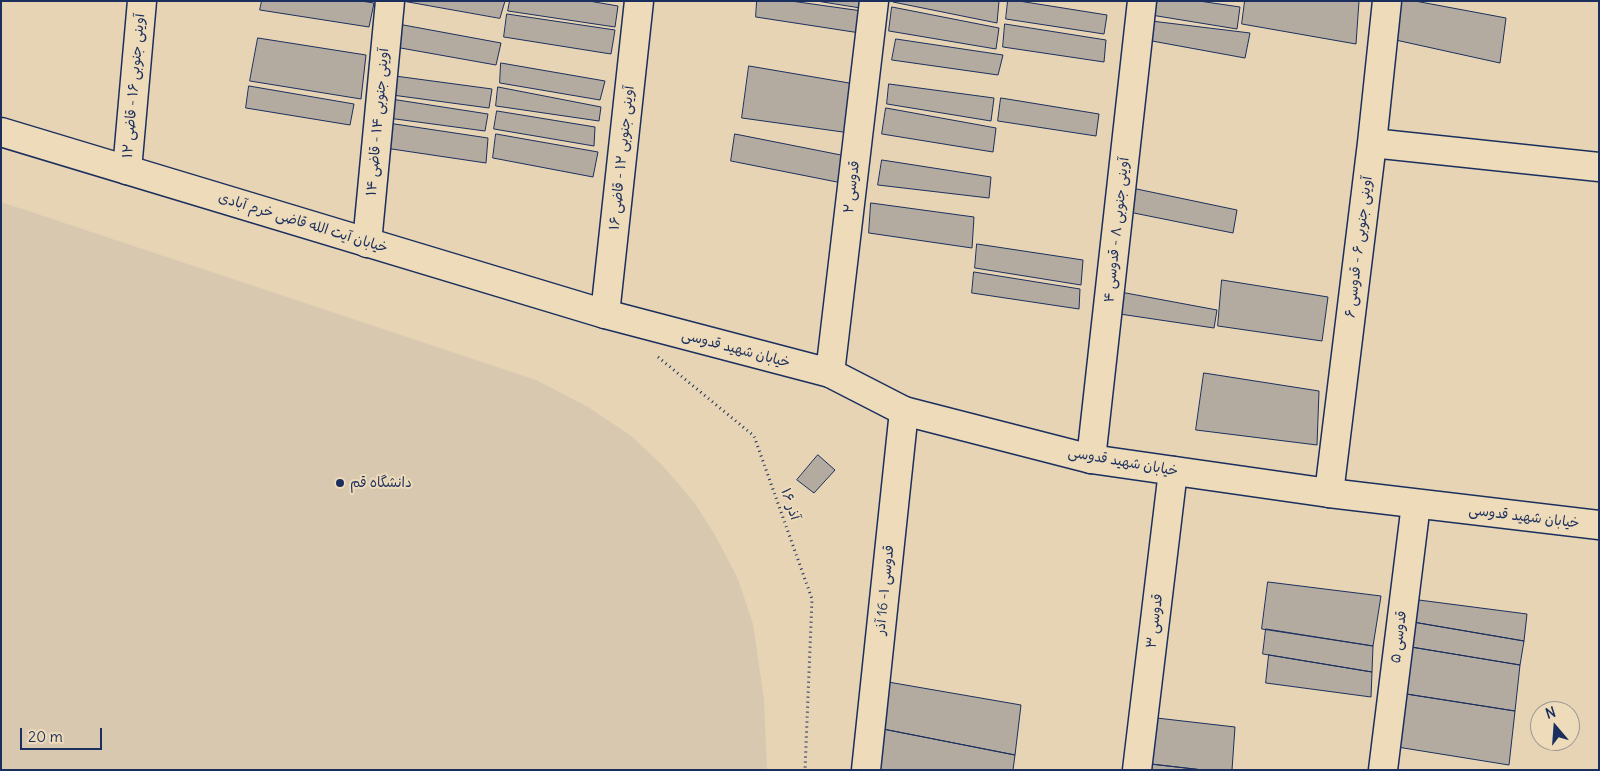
<!DOCTYPE html>
<html>
<head>
<meta charset="utf-8">
<style>
	body { margin:0 }
	#map { position:relative; width:1600px; height:771px; overflow:hidden; background:#e6d4b5; font-family:Delius,sans-serif }
	canvas { display:block }
	.frame { position:absolute; inset:0; border:2px solid #1b2f5e; pointer-events:none }
	.north { position:absolute; left:1530px; top:701px; width:50px; height:50px; box-sizing:border-box; background:#eedbb9; border:1px solid #9a9695; border-radius:50%; rotate:342deg; font-size:14px; font-weight:700; line-height:20px; text-align:center; color:#1b2f5e }
	.north::after { content:''; display:block; margin:auto; width:18px; height:22px; background:#1b2f5e; clip-path:polygon(50% 0,100% 100%,50% 72%,0 100%) }
	.scale { position:absolute; left:20px; top:728px; width:82px; height:22px; box-sizing:border-box; border:2px solid #1b2f5e; border-top:0; padding-left:6px; font-size:15px; line-height:18px; white-space:nowrap; color:#1b2f5e; -webkit-text-stroke:4px #eedbb9; paint-order:stroke }
</style>
</head>
<body>
<div id="map">
<canvas width="1600" height="771"></canvas>
<div class="frame"></div>
<div class="north">N</div>
<div class="scale">20 m</div>
</div>
<script>
const c = document.querySelector('canvas').getContext('2d');
c.lineJoin = 'round';
function fillPath(path, color) { c.fillStyle = color; c.fill(path, 'evenodd'); }
function trace(path, color, width, dash) { c.strokeStyle = color; c.lineWidth = width; c.lineCap = dash ? 'butt' : 'round'; c.setLineDash(dash || []); c.stroke(path); }
function label(font, color, halo, rows, align = 'center') {
  c.font = font + ' Delius,"Playpen Sans Arabic",sans-serif'; c.lineWidth = 4; c.setLineDash([]); c.textBaseline = 'middle'; c.strokeStyle = halo; c.fillStyle = color; for (const [text, x, y, turn = 0] of rows) {
    c.save(); c.translate(x, y); c.rotate((+turn || 0) * Math.PI / 180); c.textAlign = isNaN(turn) ? turn : align; if (halo) c.strokeText(text, 0, 0); c.fillText(text, 0, 0); c.restore();
  }
}
const built = new Path2D(`
	M1,202L536,380L588,407L630,435L662,465L694,502L715,535L738,579L753,624L764,700L767,770H1Z`);
const building = new Path2D(`
	M262,1H361L374,3L369,27L260,10Z
	M403,1H505L500,18Z
	M510,1H589L618,6L615,27L508,11Z
	M757,1H791L862,11L860,33L756,17Z
	M817,1H864L863,8Z
	M893,1H999L997,23L893,2Z
	M1008,1H1019L1107,15L1104,34L1006,19Z
	M1147,1H1199L1240,7L1237,29L1145,14Z
	M1245,1H1359L1356,44L1242,24Z
	M1388,1H1415L1506,18L1500,63L1382,37Z
	M892,7L999,28L996,49L889,31Z
	M507,14L615,30L611,54L504,37Z
	M1143,20L1250,33L1245,58L1141,39Z
	M398,24L501,43L496,65L395,47Z
	M1005,24L1106,40L1104,62L1003,47Z
	M258,38L366,55L361,99L250,81Z
	M896,39L1003,55L998,75L892,60Z
	M501,63L605,81L600,100L500,83Z
	M749,66L855,84L850,133L742,118Z
	M395,76L492,89L489,108L392,95Z
	M889,84L994,98L991,121L887,104Z
	M249,86L354,104L350,125L246,108Z
	M498,87L601,107L599,121L496,106Z
	M1001,98L1099,114L1096,136L998,121Z
	M391,99L488,114L485,131L388,118Z
	M886,108L996,128L993,152L882,134Z
	M497,111L595,127L594,146L494,129Z
	M388,123L488,138L486,163L385,148Z
	M496,134L598,152L593,177L493,158Z
	M735,134L846,156L842,183L731,161Z
	M882,160L991,177L989,198L878,185Z
	M1127,187L1237,210L1233,233L1124,211Z
	M871,203L974,217L972,248L869,233Z
	M977,244L1083,260L1081,285L975,268Z
	M974,272L1080,289L1079,309L972,293Z
	M1222,280L1328,297L1322,341L1218,326Z
	M1115,291L1217,310L1214,328L1113,313Z
	M1204,373L1319,391L1317,445L1196,430Z
	M818,455L835,470L814,493L797,480Z
	M1268,582L1381,596L1373,646L1262,629Z
	M1411,599L1527,614L1524,641L1407,621Z
	M1407,621L1524,641L1520,665L1405,646Z
	M1266,629L1373,646L1372,672L1263,654Z
	M1405,646L1520,665L1515,711L1400,693Z
	M1269,655L1372,672L1371,697L1266,683Z
	M888,682L1021,705L1015,755L883,729Z
	M1400,693L1515,711L1509,765L1391,746Z
	M1148,717L1235,727L1232,770H1203L1142,763Z
	M883,729L1015,755L1013,770H879Z
	M1142,763L1203,770H1142Z`);
const path = new Path2D(`
	M658,357L754,436L812,599L805,770`);
const street = new Path2D(`
	M1372,143L1599,167
	M127,170L142,1
	M367,243L390,1
	M605,314L639,1
	M830,373L874,1
	M1091,459L1142,1
	M1329,493L1372,143L1387,1
	M866,770L904,411
	M1137,770L1173,471
	M1383,770L1416,504`);
const secondary = new Path2D(`
	M1,132L605,314L830,373L904,411L1091,459L1329,493L1599,525`);
const markers = [
	[340,483,5,"#1b2f5e"]
];
const streetNames = [
	["آوینی جنوبی ۱۶ - قاضی ۱۲",134,86,-85],
	["آوینی جنوبی ۱۴ - قاضی ۱۴",378,122,-85],
	["آوینی جنوبی ۱۲ - قاضی ۱۶",622,158,-84],
	["قدوسی ۲",852,187,-83],
	["خیابان آیت الله قاضی خرم آبادی",303,223,17],
	["آوینی جنوبی ۸ - قدوسی ۴",1117,230,-84],
	["آوینی جنوبی ۶ - قدوسی ۶",1359,247,-83],
	["خیابان شهید قدوسی",736,349,15],
	["خیابان شهید قدوسی",1123,462,10],
	["۱۶ آذر",790,504,71],
	["خیابان شهید قدوسی",1524,517,7],
	["قدوسی ۱- 16 آذر",885,590,-84],
	["قدوسی ۳",1155,621,-83],
	["قدوسی ۵",1399,637,-83]
];
const poiNames = [
	["دانشگاه قم",350,483]
];
fillPath(built, '#d7c8af');
fillPath(building, '#b3aba0');
trace(building, '#1b2f5e', 1);
trace(street, '#1b2f5e', 31);
trace(secondary, '#1b2f5e', 31);
trace(path, '#1b2f5e', 3, [1, 4]);
trace(street, '#eedbb9', 28);
trace(secondary, '#eedbb9', 28);
for (const [x, y, r, color] of markers) { const dot = new Path2D(); dot.arc(x, y, r, 0, 2 * Math.PI); c.fillStyle = color; c.fill(dot); trace(dot, '#eedbb9', 2); }
label('14px', '#1b2f5e', '#eedbb9', streetNames);
label('14px', '#1b2f5e', '#eedbb9', poiNames, 'left');
</script>
</body>
</html>
